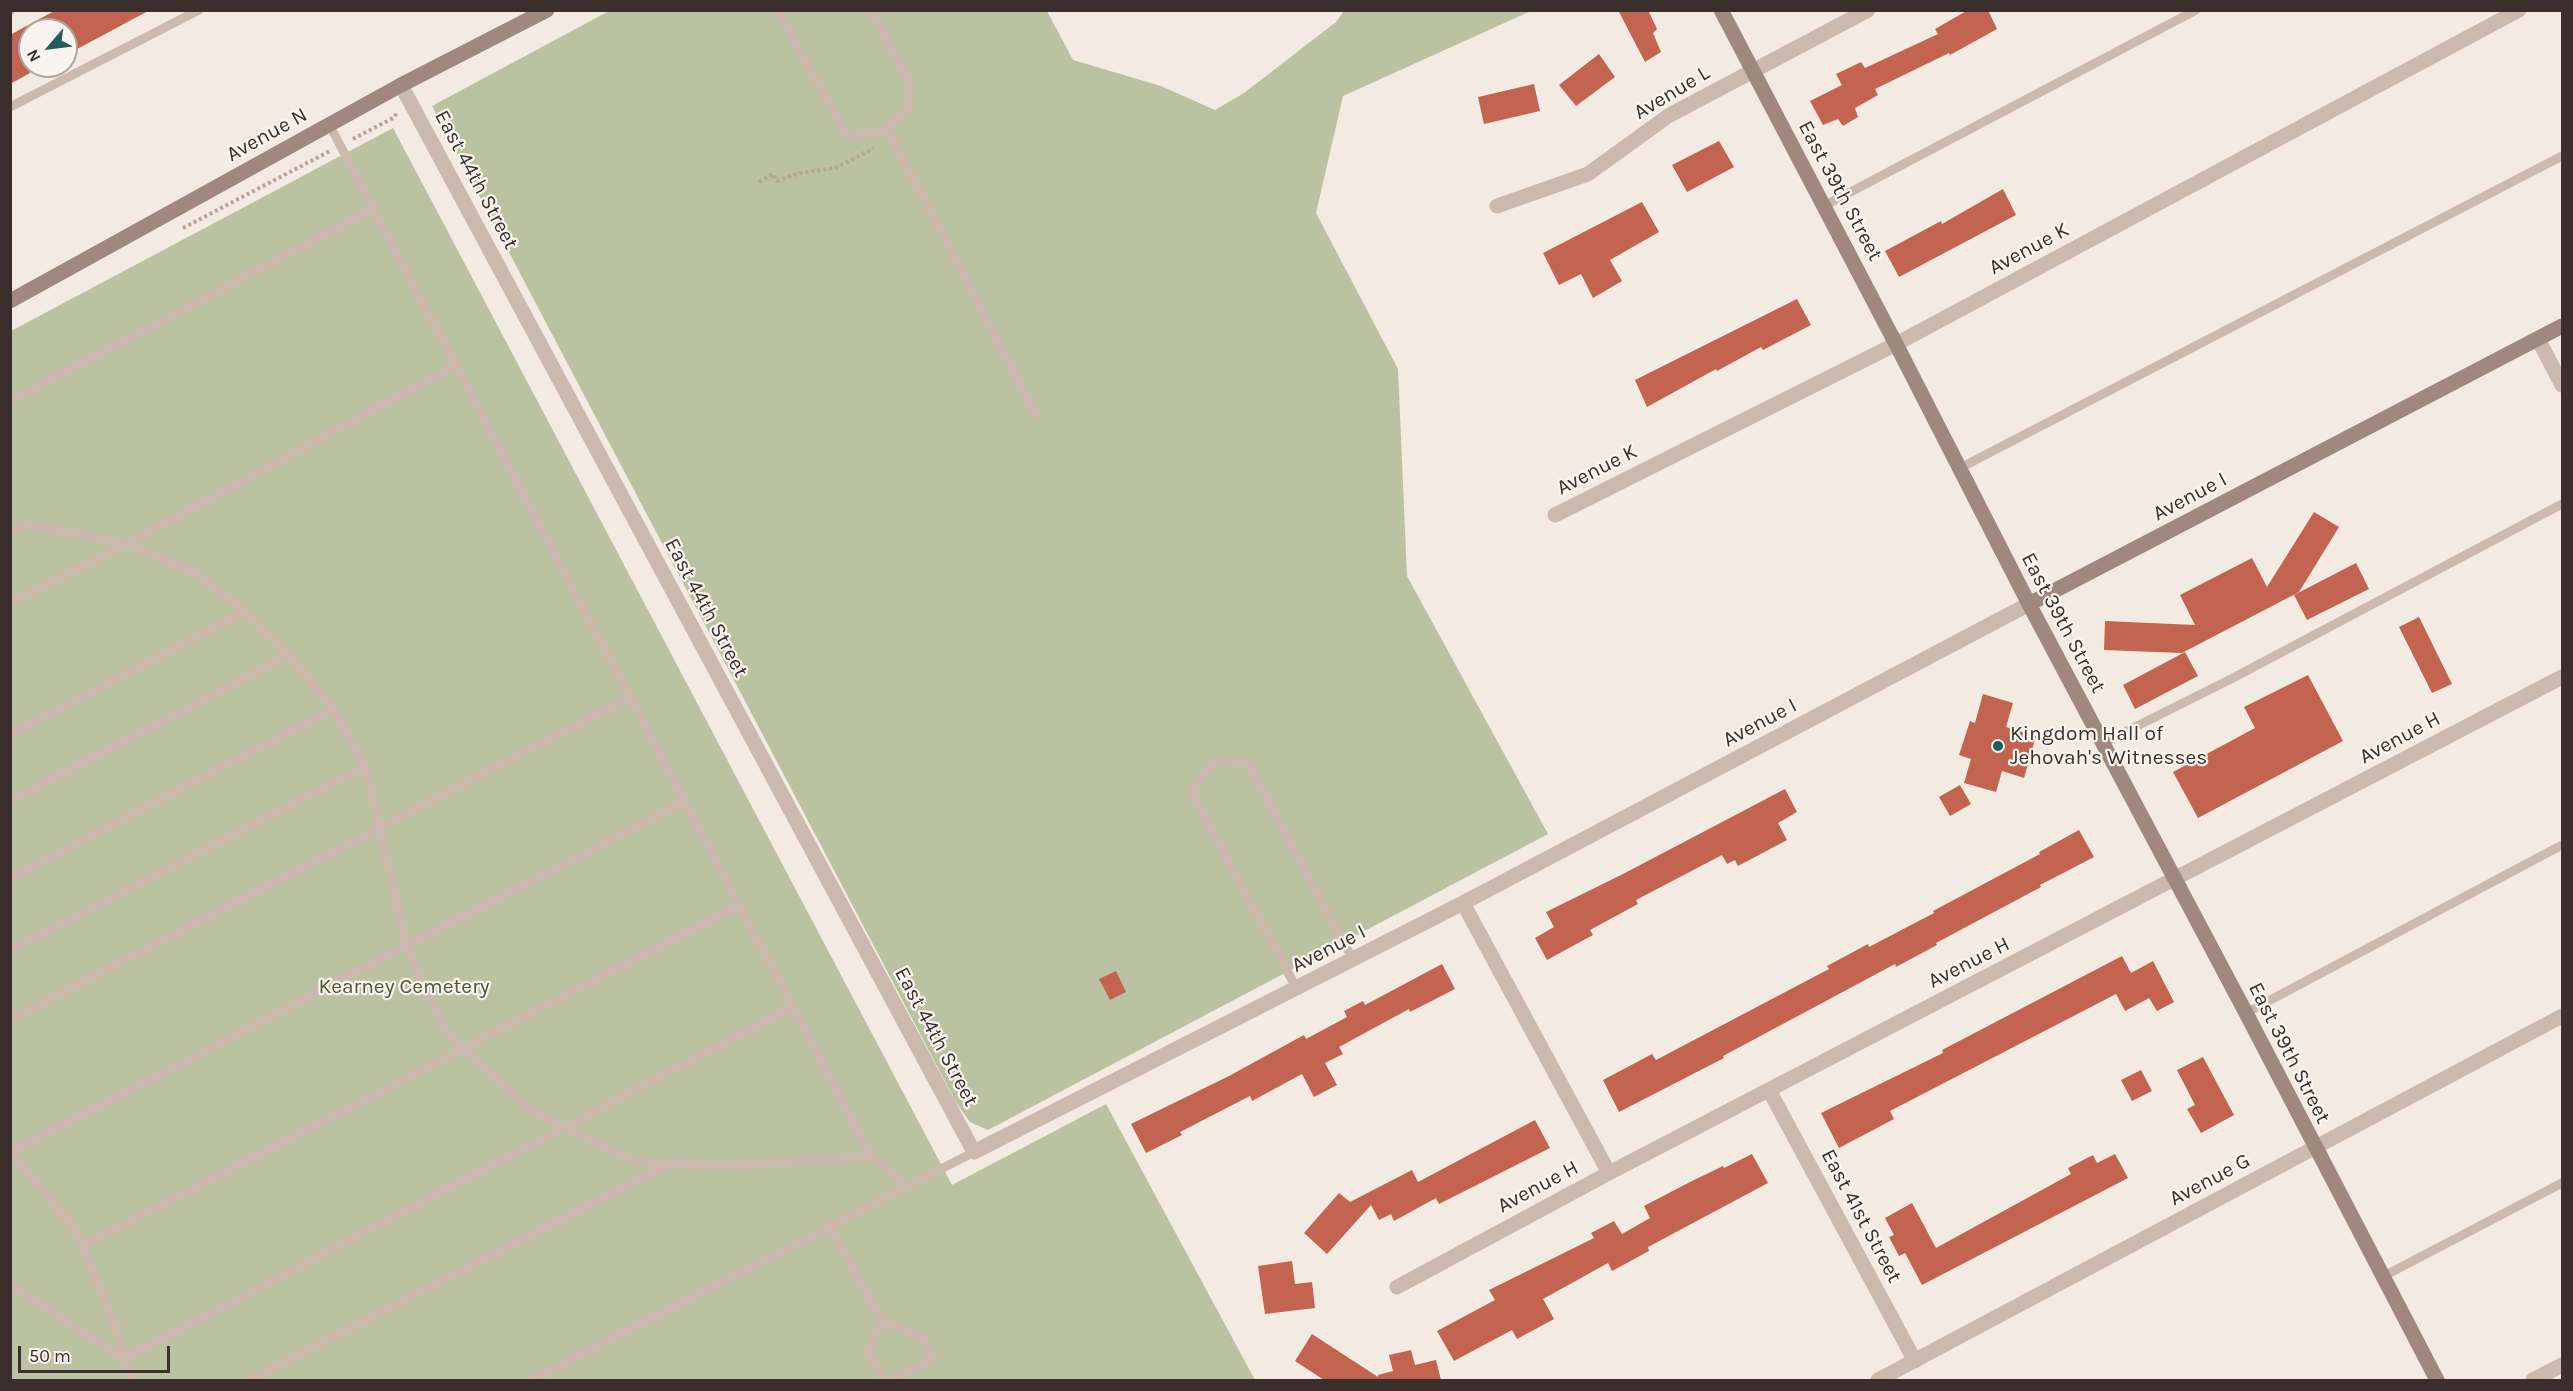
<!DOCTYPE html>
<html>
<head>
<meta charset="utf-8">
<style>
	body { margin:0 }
	#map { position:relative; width:2573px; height:1391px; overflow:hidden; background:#f3eae2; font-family:Karla,sans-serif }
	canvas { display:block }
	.frame { position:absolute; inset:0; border:12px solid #3a2f2c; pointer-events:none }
	.north { position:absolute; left:18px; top:18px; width:60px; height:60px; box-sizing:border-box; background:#faf4ee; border:2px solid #ada5a0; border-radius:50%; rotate:242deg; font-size:16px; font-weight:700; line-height:24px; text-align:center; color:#3a2f2c }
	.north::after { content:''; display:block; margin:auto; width:21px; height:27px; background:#215b5b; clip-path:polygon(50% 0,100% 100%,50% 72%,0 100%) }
	.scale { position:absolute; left:18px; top:1346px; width:152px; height:27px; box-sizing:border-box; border:3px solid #3a2f2c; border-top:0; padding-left:8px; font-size:18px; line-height:21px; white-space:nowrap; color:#3a2f2c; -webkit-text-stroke:4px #faf4ee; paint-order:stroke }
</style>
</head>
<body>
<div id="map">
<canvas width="2573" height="1391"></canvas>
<div class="frame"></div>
<div class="north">N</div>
<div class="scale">50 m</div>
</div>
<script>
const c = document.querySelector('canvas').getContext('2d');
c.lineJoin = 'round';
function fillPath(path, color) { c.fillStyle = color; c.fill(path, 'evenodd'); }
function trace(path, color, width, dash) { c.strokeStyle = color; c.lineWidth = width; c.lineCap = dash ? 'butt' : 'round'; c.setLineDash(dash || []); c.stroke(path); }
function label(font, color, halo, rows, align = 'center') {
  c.font = font + ' Karla,sans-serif'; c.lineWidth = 4.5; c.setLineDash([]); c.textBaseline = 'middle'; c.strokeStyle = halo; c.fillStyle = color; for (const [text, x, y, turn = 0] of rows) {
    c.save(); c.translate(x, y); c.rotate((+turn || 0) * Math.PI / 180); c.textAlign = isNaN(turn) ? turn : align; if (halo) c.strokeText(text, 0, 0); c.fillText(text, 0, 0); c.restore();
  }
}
const green = new Path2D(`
	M609,11H1047L1073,60L1161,86L1215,110L1244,93L1336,22L1344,11H1531L1343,96L1316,213L1398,369L1407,576L1548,834L988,1130L970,1122L957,1104L432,106Z
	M393,128L952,1185L1106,1104L1255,1380H11V331Z`);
const building = new Path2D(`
	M56,10H150L66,55V30H30V73L10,84V35Z
	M1618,10H1648L1657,29L1653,33L1661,52L1645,62Z
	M1968,10H1988L1997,29L1950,55L1949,53L1875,89L1878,95L1855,108L1858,117L1843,126L1838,119L1823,125L1810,101L1842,85L1836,74L1861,62L1865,68L1938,34L1935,29Z
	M1599,54L1615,77L1576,106L1559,85Z
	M1534,84L1540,111L1484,124L1478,97Z
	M1719,141L1734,167L1687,192L1672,165Z
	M2003,189L2016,215L1899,277L1885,251L1941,221L1942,224Z
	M1642,202L1659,232L1610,260L1622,281L1593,298L1581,274L1559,285L1543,253Z
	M1797,299L1811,325L1763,350L1761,347L1717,371L1716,369L1647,407L1635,380Z
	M2314,512L2339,527L2299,592L2182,653L2104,650L2105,621L2195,625L2180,595L2252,558L2267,587Z
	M2356,563L2369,589L2307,620L2294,595Z
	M2419,617L2452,684L2432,693L2399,627Z
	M2185,652L2198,676L2135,709L2123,685Z
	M2308,675L2343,741L2198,818L2173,772L2255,728L2244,707Z
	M1983,694L2013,703L2006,727L2036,736L2024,778L2002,771L1996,792L1964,783L1971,759L1959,755L1970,721L1975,723Z
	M1960,785L1971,804L1950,816L1939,797Z
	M1785,789L1797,812L1778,823L1787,840L1738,866L1735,860L1727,864L1722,855L1636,900L1638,904L1590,930L1593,935L1547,960L1535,938L1554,927L1546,912L1623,874Z
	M2079,830L2094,857L2040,885L2041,887L1936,943L1937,945L1896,967L1895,964L1723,1056L1724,1058L1619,1112L1603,1080L1652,1054L1656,1060L1829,969L1827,966L1868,944L1869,947L1934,913L1933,911L2040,854L2039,852Z
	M2122,956L2131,973L2153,961L2174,1002L2157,1011L2149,998L2125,1011L2116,994L1890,1111L1894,1119L1839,1148L1821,1113L1943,1053L1942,1050Z
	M1442,964L1455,989L1410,1012L1409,1009L1339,1047L1343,1054L1325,1063L1337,1085L1314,1097L1302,1074L1252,1101L1250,1096L1180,1132L1182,1135L1146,1153L1131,1124L1229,1076L1304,1035L1306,1039L1347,1017L1344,1011L1363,1001L1365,1005Z
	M1116,971L1126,992L1110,1000L1099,979Z
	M2203,1057L2234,1115L2201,1133L2187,1109L2195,1105L2177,1070Z
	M2141,1070L2152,1091L2132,1101L2121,1080Z
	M1535,1120L1550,1148L1439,1204L1436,1198L1394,1221L1391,1214L1379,1220L1371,1205L1327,1254L1304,1233L1339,1193L1350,1202L1412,1170L1418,1182Z
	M1752,1154L1768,1183L1648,1247L1649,1251L1612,1271L1608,1263L1543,1299L1554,1319L1517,1339L1512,1330L1454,1361L1437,1331L1495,1300L1489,1290L1594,1238L1591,1233L1614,1221L1622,1234L1650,1218L1644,1206L1690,1182L1723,1166L1724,1168Z
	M2115,1154L2128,1178L1922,1285L1905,1253L1899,1256L1889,1237L1894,1235L1885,1218L1912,1203L1936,1248L2071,1174L2068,1168L2093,1155L2097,1163Z
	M1292,1261L1295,1284L1312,1282L1315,1308L1265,1314L1258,1266Z
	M1312,1334L1378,1377V1375L1393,1371L1389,1355L1411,1350L1415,1365L1436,1360L1441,1380H1324L1295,1361Z`);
const path = new Path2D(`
	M353,139L395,117L396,113
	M759,182L773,174L777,181L800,173L835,168L874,148
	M183,228L330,151`);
const lane = new Path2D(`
	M778,10L846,135L876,133L909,109L910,84L871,10
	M10,11L11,10
	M10,107L199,10
	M329,124L871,1156L906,1186
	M887,128L1036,415
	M1824,206L2196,10
	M10,401L374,209
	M1960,468L2562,156
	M10,532L26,524L127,544L199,575L245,612L289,655L334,709L365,767L407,946L426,992L448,1034L532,1111L627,1158L669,1164L733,1166L871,1156
	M10,603L127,544L456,365
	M10,734L245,612
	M2103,743L2231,679L2562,504
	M10,801L289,655
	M10,878L334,709
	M10,950L365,767
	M1297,989L1192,793L1214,761L1248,763L1353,960
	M2246,1013L2562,845
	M10,1020L631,697
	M10,1152L75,1229L110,1311L131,1380
	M11,1152L685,801
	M829,1226L882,1321L868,1352L883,1380
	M81,1247L740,905
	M2382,1277L2562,1183
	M10,1284L124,1359L793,1007
	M882,1321L924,1338L931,1360L891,1380
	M250,1380L669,1164
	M532,1380L974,1152`);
const street = new Path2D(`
	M401,85L974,1152L1463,903L2029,604
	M1497,206L1588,174L1668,116L1868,10
	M2538,339L2562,385
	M1555,515L1896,344L2519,10
	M1463,903L1609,1173
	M1769,1090L1915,1361
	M1397,1287L1609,1173L2562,677
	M1878,1380L2562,1016
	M2533,1380L2562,1365`);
const secondary = new Path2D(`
	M1721,10L1896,344L2029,604L2246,1013L2437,1380
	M10,301L401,85L547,10
	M2029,604L2562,326`);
const markers = [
	[1998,746,6,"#215b5b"]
];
const streetNames = [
	["Avenue L",1672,93,-31],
	["Avenue N",267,135,-29],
	["East 44th Street",476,180,62],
	["East 39th Street",1840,191,62],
	["Avenue K",2029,249,-28],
	["Avenue K",1597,470,-27],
	["Avenue I",2190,497,-28],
	["East 44th Street",706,608,62],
	["East 39th Street",2063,623,62],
	["Avenue I",1760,723,-28],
	["Avenue H",2400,738,-28],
	["Avenue I",1329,949,-27],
	["Avenue H",1969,963,-27],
	["East 44th Street",936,1037,62],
	["East 39th Street",2289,1053,63],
	["Avenue G",2210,1180,-28],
	["Avenue H",1538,1187,-28],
	["East 41st Street",1861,1216,62]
];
const poiNames = [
	["Kingdom Hall of",2010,734],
	["Jehovah's Witnesses",2010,758]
];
const parkNames = [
	["Kearney Cemetery",404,987]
];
fillPath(green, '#bac2a1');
fillPath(building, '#c36450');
trace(path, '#b8a397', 4, [3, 3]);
trace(lane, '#ccb9ad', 9);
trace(street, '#ccb9ad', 15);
trace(secondary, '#9f887e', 15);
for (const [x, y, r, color] of markers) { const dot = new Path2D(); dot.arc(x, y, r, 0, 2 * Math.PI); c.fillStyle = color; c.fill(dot); trace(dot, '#faf4ee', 2); }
label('21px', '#3a2f2c', '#faf4ee', streetNames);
label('21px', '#3a2f2c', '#faf4ee', poiNames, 'left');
label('21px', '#4c5830', '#faf4ee', parkNames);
</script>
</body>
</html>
